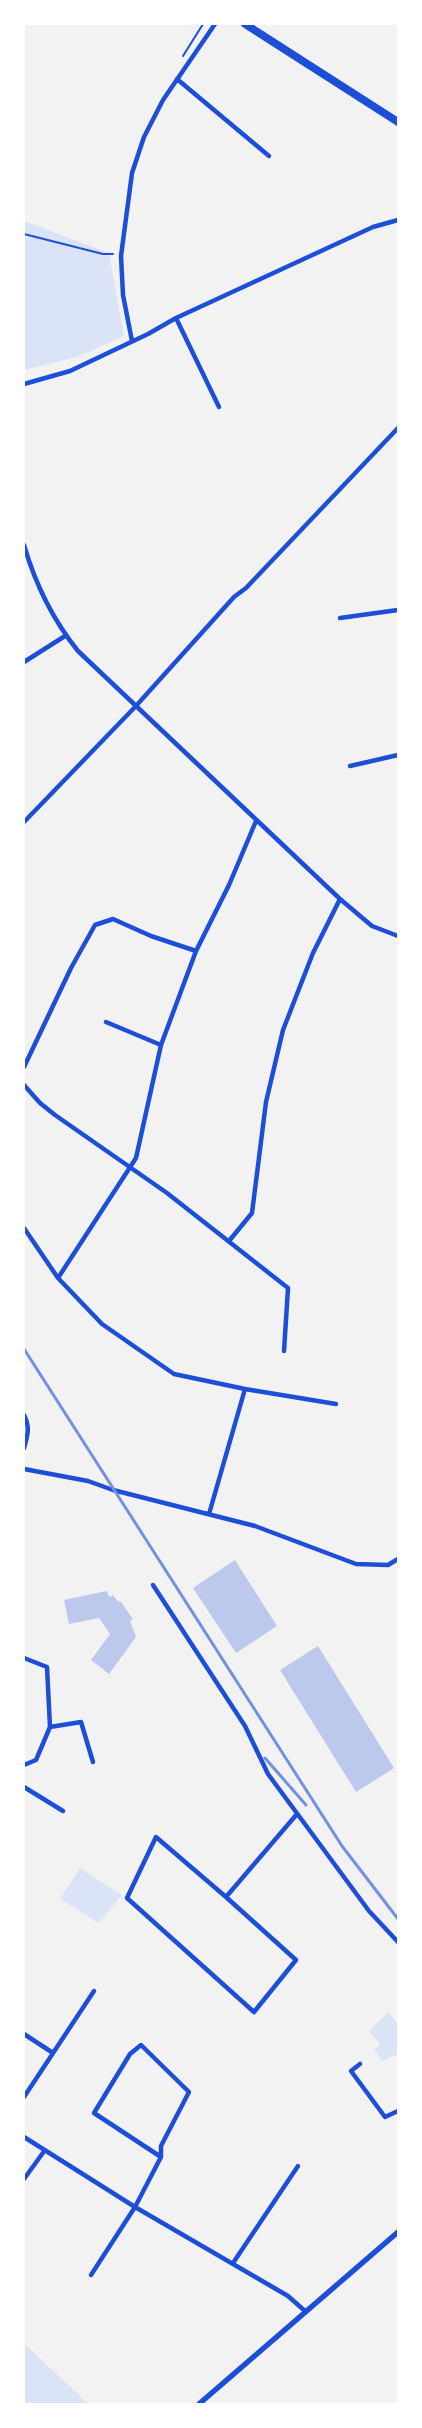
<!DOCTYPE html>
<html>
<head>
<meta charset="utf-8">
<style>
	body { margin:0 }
	#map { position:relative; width:422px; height:2428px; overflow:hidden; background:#f2f2f2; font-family:"Fira Sans",sans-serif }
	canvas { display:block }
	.frame { position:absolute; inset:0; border:25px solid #fff; pointer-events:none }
</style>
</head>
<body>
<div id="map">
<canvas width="422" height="2428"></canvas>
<div class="frame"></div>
</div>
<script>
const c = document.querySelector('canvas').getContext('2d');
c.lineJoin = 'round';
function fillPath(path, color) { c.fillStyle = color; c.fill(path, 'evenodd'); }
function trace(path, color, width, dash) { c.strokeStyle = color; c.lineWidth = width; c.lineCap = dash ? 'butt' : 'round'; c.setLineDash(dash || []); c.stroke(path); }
const green = new Path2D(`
	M24,221L109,253L124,336L77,357L24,370Z
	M80,1868L122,1895L99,1923L60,1899Z
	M388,2012L398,2024V2054L382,2061L374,2050L380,2044L369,2031Z
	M24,2343L88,2404H24Z`);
const building = new Path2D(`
	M235,1560L277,1626L236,1653L193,1588Z
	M106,1591L110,1597L113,1595L118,1602L120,1601L133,1619L130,1621L136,1637L109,1674L91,1660L110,1634L99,1618L69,1624L64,1600Z
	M318,1646L394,1768L356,1792L280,1670Z`);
const path = new Path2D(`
	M183,56L203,24
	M24,234L103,254H113`);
const minor = new Path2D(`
	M177,79L269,156
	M176,318L219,407
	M132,341L123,295L121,256L132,173L144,137L163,100L215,24
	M24,384L70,371L148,334L176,318L373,227L398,220
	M24,545C35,583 53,620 78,651L340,899L372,926L398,936
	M340,618L398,610
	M24,662L65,636
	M350,766L398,755
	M24,822L135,707L234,597L246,588L398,428
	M106,1022L161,1045
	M24,1067L71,968L95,925L113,919L151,936L196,951
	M24,1085L40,1103L55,1115L167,1193L288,1288L284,1351
	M24,1228L58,1278L102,1324L174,1374L245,1389L209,1514
	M229,1241L252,1213L266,1102L283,1030L313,953L340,899
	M58,1278L136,1158L161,1045L196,951L229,885L256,821
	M245,1389L336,1404
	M24,1415C30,1426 28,1435 24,1448
	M24,1469L88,1481L113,1490L255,1526L356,1564L388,1565L398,1559
	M153,1585L245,1726L268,1774L369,1911L398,1942
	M24,1658L47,1667L50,1727L36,1760L24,1765
	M50,1727L81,1722L93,1762
	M24,1787L63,1811
	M226,1897L296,1960L254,2012L127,1898L156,1837L226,1897L297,1814
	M24,2034L53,2053
	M360,2064L351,2071L385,2117L398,2111
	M24,2097L94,1991
	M24,2137L135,2207L288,2296L305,2311
	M24,2179L45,2150
	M233,2263L298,2166
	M91,2275L135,2207L161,2157V2146L189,2092L141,2045L130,2054L94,2113L161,2157`);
const tertiary = new Path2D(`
	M199,2404L398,2232`);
const primary = new Path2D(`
	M245,24L398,122`);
const rail = new Path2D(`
	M24,1349L342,1846L398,1919
	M265,1758L306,1805`);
fillPath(green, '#dbe4f7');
fillPath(building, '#bdc9ec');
trace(path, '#1d4ed8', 2);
trace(minor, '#1d4ed8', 4.5);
trace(tertiary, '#1d4ed8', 5.5);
trace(primary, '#1d4ed8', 8);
trace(rail, '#7290e2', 3);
</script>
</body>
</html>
